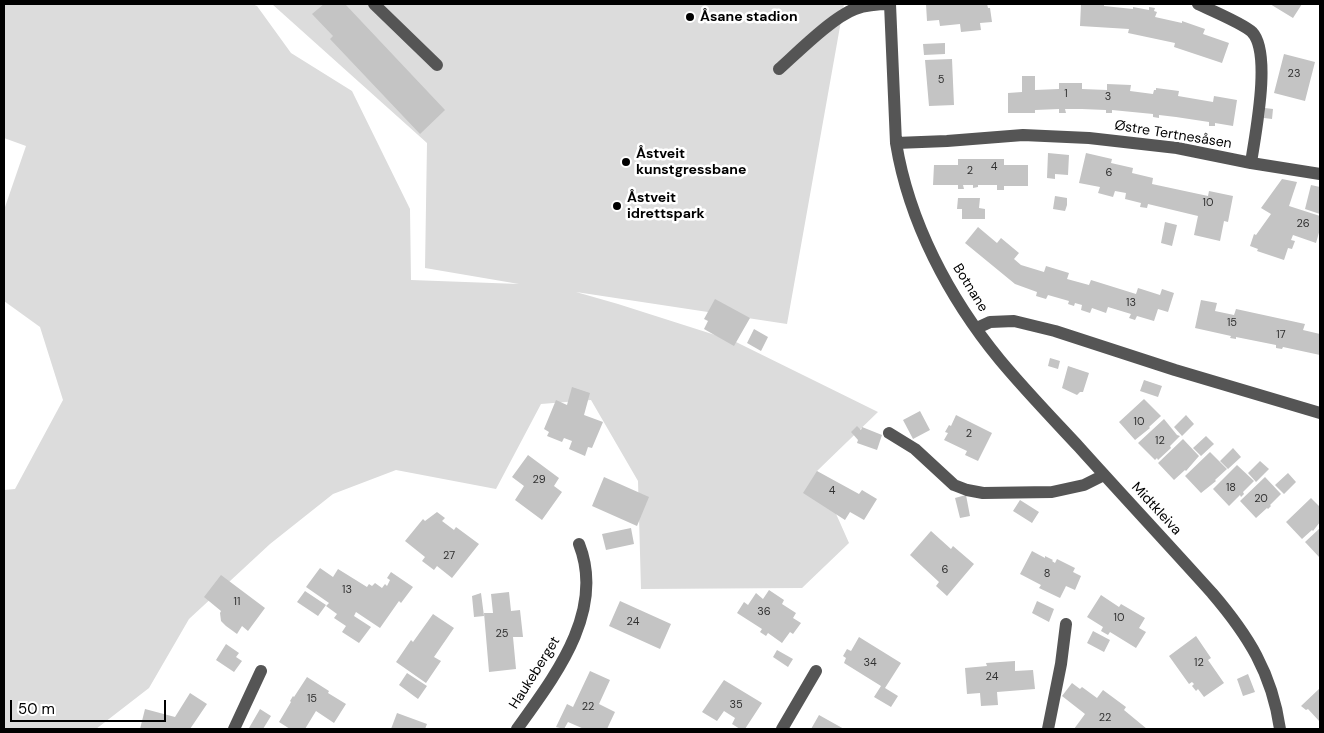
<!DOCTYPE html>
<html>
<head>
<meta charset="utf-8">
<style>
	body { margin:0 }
	#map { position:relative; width:1324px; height:733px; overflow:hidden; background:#fff; font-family:"DM Sans",sans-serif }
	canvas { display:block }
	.frame { position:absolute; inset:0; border:5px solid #000; pointer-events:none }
	.scale { position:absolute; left:10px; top:700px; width:156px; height:22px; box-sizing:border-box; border:2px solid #000; border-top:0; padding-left:6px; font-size:15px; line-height:18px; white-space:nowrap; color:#000; -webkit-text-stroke:4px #fff; paint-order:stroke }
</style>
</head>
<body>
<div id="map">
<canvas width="1324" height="733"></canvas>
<div class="frame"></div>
<div class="scale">50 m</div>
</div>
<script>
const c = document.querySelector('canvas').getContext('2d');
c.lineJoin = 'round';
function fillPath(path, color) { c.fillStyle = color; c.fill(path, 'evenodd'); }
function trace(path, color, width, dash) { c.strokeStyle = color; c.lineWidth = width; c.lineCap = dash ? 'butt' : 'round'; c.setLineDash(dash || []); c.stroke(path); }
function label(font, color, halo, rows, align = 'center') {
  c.font = font + ' "DM Sans",sans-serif'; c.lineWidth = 5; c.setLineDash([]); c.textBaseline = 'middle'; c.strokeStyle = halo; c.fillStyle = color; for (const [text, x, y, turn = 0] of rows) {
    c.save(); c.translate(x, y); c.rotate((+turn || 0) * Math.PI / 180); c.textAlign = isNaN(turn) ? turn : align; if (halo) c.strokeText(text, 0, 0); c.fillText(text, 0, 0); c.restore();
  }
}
const green = new Path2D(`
	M4,4H252L257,6L291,53L352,91L410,209L411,280L519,284L425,268L427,143L272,4H844L787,324L576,292L618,304L734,341L878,412L817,471L849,543L802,588L641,589L638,481L591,400L541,404L496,489L396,470L333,494L270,544L189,619L149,688L96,729H4V490L15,489L63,400L40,327L4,301V210L26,146L4,138Z`);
const building = new Path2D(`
	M324,4H345L445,110L420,134L330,39L333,36L312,14Z
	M926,4H987L988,8H990L992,22L980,23L981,30L961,32L960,24L940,26L939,20L927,21Z
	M1081,4H1104V6L1133,9V7L1149,10V7L1155,8L1154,11L1157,12L1155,17L1182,23V21L1205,29L1203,34L1229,43L1222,63L1174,47L1175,43L1128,33L1129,29L1080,26Z
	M1270,4H1302L1293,18Z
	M945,43V54L924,55L923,44Z
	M1284,54L1315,62L1305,101L1274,93Z
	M952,59L954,105L929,106L925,60Z
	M1022,76H1035V90L1059,89V83H1082V89L1107,90V84L1131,85L1130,91L1153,94L1154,90H1156V88L1179,91L1178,96L1213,102L1214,96L1237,100L1233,126L1215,123V126H1209V122L1176,117L1159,115V118L1153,117V114L1112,110V113H1106V110L1082,109H1065L1066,113H1059V109L1035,110V113H1008V93L1022,92Z
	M1265,108L1273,109L1272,119L1264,118Z
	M1048,153L1069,155L1068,175L1055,174V179L1047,178Z
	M1086,153L1112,159L1111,163L1133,168L1132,173L1153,178L1152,184L1208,196L1209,191L1233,196L1228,222L1224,221L1220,241L1194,235L1198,216L1148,204L1147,208L1140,207L1141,203L1125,199L1126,193L1115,191L1113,197L1098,193L1100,187L1079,183Z
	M958,159H1004V165H1028V186H1004V190H997V185H978V187L973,188V185H963L964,189H958V185H933L934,165H958Z
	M1282,179L1297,182L1289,206L1320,216V229L1316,243L1293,235L1291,240L1295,241L1292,249L1288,248L1284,260L1257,251L1258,249L1250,246L1254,234L1256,235L1271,214L1261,208Z
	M1311,185L1320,187V214L1305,209Z
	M1055,196L1067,198V205L1065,211L1053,209Z
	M958,198H980L979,208L985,209V219H962V209H957Z
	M1165,222L1177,225L1172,246L1161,243Z
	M978,227L997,243L1001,238L1019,253L1014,259L1021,265L1044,272L1046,266L1069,273L1067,279L1089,285L1091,280L1136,294L1138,288L1160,295L1162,289L1174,293L1168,312L1158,309L1154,321L1137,316L1135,320L1129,318L1131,314L1108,307L1106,313L1092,308L1090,313L1081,310L1082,305L1075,303L1074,306L1068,304L1069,301L1048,295L1046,299L1036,296L1037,292L1015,284L965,243Z
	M715,299L750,318L734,346L704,329L708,321L704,319Z
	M1201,300L1217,303L1215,311L1234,315L1236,309L1305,324L1303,330L1320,334V355L1283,347L1282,349L1276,348V345L1236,337V339L1230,338L1231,336L1195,328Z
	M754,329L768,337L761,351L747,343Z
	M1050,358L1060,361L1058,369L1048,366Z
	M1068,366L1089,373L1083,392H1080L1077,395L1062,388Z
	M1144,380L1162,386L1158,397L1140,391Z
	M572,387L590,393L584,415L603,422L592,448L588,447L585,456L569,449L572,441L564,438L562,442L547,436L549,432L544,429L556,400L567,405Z
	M1144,399L1161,416L1149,427L1150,428L1135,440L1119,422Z
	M920,411L930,430L913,439L903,420Z
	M956,415L992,433L978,461L965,455L967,451L944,440L948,433L945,432L949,425L951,426Z
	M1186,415L1194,424L1182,436L1174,427Z
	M1164,419L1177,435L1180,436L1170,446L1171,448L1158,460L1157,458L1155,460L1138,443Z
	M857,426L861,430L862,427L882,435L877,450L857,443L858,440L851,432Z
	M1206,436L1214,444L1201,456L1193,448Z
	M1183,439L1199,456L1186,471L1185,470L1174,480L1158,463Z
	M1233,448L1241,457L1228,469L1220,461Z
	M1210,452L1227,469L1215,480L1216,481L1201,493L1185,476Z
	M528,455L559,478L554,486L562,492L542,520L515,500L524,486L512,477Z
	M1260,461L1269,469L1256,482L1248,473Z
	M1237,465L1254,481L1243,492L1244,494L1241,497L1240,495L1229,506L1213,489Z
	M817,471L859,494L862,490L877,499L864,520L850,512L845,520L803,493Z
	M1288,473L1296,482L1284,494L1275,485Z
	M604,477L649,497L637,526L592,506Z
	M1265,477L1281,494L1270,505L1271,506L1268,509L1267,508L1256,518L1240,501Z
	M966,495L970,516L960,518L955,498Z
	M1311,498L1320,507V522L1313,531L1312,530L1302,539L1286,522Z
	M1020,500L1039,512L1032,523L1013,511Z
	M437,512L445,518L442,521L454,530L456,527L479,544L452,578L437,566L434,570L422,561L425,557L405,541L423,519L425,521Z
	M631,528L634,544L606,550L602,534Z
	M1320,528V558L1305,542Z
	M931,531L951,549L953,546L974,564L947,596L936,586L939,582L910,555Z
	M1032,551L1045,558V556L1053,560L1052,561L1055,563L1057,559L1075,568L1073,572L1081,576L1075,590L1066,586L1060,598L1039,588L1041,585L1020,574Z
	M320,568L333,577L338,569L367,587L369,584L372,586L375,583L382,588L385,584L387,586L390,580L387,578L391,572L413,587L401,603L399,601L380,628L356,612L354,616L371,627L359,643L342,632L346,626L334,618L337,614L326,606L329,603L306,587Z
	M221,575L265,608L248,631L242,626L237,634L226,626L221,621L220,613L221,611L204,597Z
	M769,590L784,600L782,604L796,613L793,618L801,623L793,634L790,632L782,643L768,633L766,636L760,632L762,629L737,613L744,602L748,605L756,593L763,599Z
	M305,591L326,605L318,616L297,602Z
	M509,592L511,611L520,610L523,637H513L516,669L489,672L484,613H493L491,594Z
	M481,593L484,616L474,617L472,596Z
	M1101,595L1119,607L1121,604L1145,618L1139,628L1146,632L1136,648L1110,632L1108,635L1101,631L1103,627L1087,617Z
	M620,601L671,624L660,649L609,626Z
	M1037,601L1054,609L1049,622L1032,613Z
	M433,614L454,628L434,657L441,661L426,683L396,662L411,640L413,642Z
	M1093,631L1110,640L1104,652L1087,643Z
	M1196,636L1211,658L1208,660L1224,683L1204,697L1198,689L1196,691L1192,686L1194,684L1192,682L1189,684L1169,656Z
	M859,637L901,663L885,688L898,696L891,707L874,697L881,686L844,663L846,658L843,656L847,649L851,651Z
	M226,644L239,653L236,657L242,661L234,672L216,660Z
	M777,650L793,659L788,667L773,657Z
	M1015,661V671L1033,670L1035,689L997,692L998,705L981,706L980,693L967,694L965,668L987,666L986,663Z
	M590,671L610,680L599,704L615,712L607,729H584L568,722L564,729L556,727L567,704L573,707Z
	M407,673L427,686L418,699L399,685Z
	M1248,674L1255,692L1243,696L1237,679Z
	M307,677L329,691L328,693L346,704L334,723L316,711L305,729H290L279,722L291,702L290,701L293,696L294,697Z
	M724,680L762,703L745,729H740L732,724L735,718L724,711L717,721L702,712Z
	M1072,683L1080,689L1082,687L1097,698L1103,690L1126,707L1124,710L1147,729H1074L1085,714L1062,696Z
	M1320,688V722L1308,709L1306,710L1301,706Z
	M190,693L207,704L190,729H140L145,709L175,717Z
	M260,709L271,716L263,729H251L249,728Z
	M397,713L427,724L425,729H391Z
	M819,715L844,729H811Z`);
const minor = new Path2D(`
	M374,4L437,65
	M890,4L896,143C909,222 949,298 1000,360C1025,390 1052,418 1079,447C1123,496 1168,544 1212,593C1248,635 1272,673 1280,729
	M1198,4C1211,10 1244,24 1252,32C1272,53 1255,135 1251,163
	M779,69C798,52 833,17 855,9C866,5 878,4 890,4
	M896,143L947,141L1023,135L1089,138L1177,148L1251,163L1320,174
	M977,328L990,322L1014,321L1055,331L1175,370L1320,413
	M889,433L915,449L954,485L967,490L983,493L1052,492L1084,485L1104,475
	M234,729L261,671
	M517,729C554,677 606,612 579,544
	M782,729L816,671
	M1048,729L1061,664L1066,624`);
const markers = [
	[690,17,5,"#000"],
	[626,162,5,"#000"],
	[617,206,5,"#000"]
];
const numberNames = [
	["23",1294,74],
	["5",941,80],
	["1",1066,94],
	["3",1108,97],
	["4",994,167],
	["2",970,171],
	["6",1109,173],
	["10",1208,203],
	["26",1303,224],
	["13",1131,303],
	["15",1232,323],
	["17",1281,335],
	["10",1139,422],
	["2",969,434],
	["12",1160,441],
	["29",539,480],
	["18",1231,488],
	["4",832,491],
	["20",1261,499],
	["27",449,556],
	["6",945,570],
	["8",1047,574],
	["13",347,590],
	["11",237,602],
	["36",764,612],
	["10",1119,618],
	["24",633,622],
	["25",502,634],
	["34",870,663],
	["12",1199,663],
	["24",992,677],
	["15",312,699],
	["35",736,705],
	["22",588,707],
	["22",1105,718]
];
const poiNames = [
	["Åsane stadion",700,17],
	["Åstveit",636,154],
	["kunstgressbane",636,170],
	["Åstveit",627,198],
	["idrettspark",627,214]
];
const streetNames = [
	["Østre Tertnesåsen",1173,135,9],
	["Botnane",970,288,58],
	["Midtkleiva",1156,509,47],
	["Haukeberget",535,673,-58]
];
fillPath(green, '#dcdcdc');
fillPath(building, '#c4c4c4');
trace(minor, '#555', 12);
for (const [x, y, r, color] of markers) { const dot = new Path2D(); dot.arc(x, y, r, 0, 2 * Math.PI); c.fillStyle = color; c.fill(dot); trace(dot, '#fff', 2); }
label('11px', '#313131', null, numberNames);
label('bold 14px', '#000', '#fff', poiNames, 'left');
label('14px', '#000', '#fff', streetNames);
</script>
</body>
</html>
